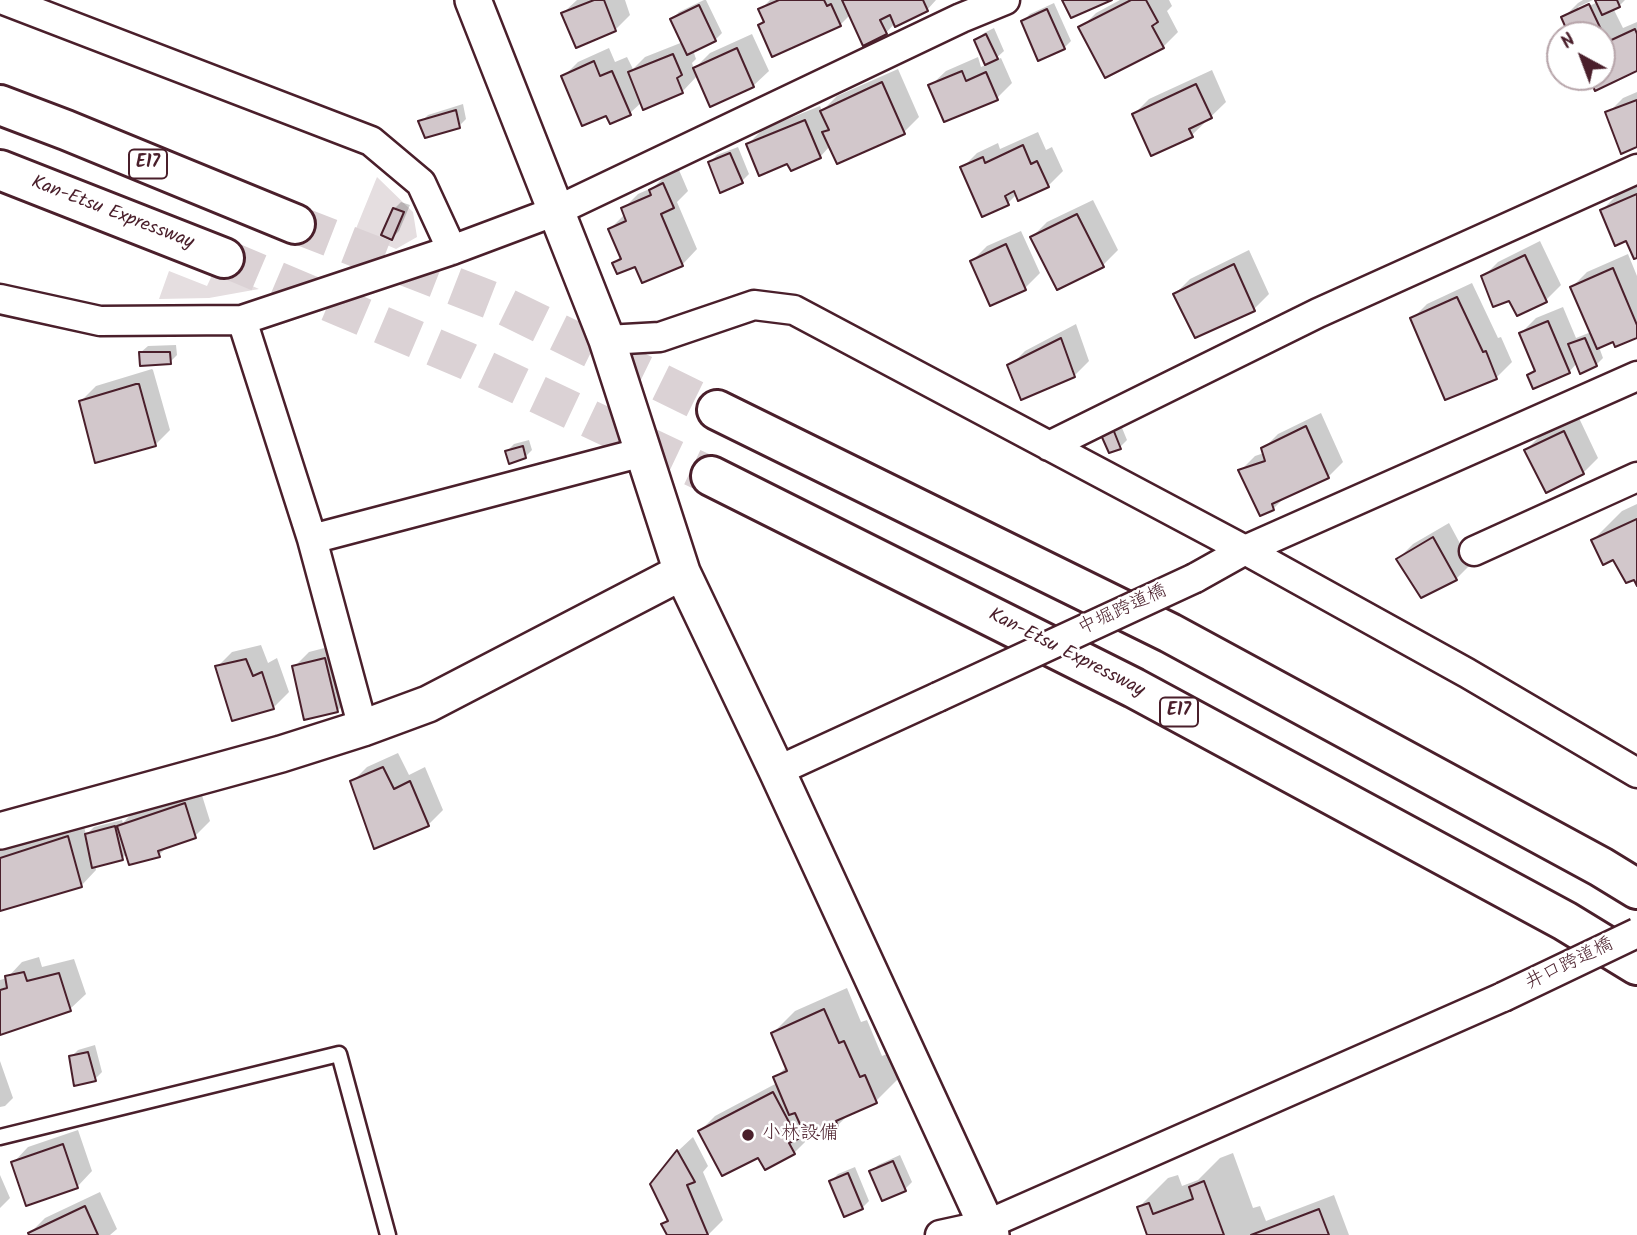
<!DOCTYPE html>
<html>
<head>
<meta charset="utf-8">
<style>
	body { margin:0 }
	#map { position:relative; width:1637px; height:1235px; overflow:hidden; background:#fff; font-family:Kalam,sans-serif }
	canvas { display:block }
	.north { position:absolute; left:1546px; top:21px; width:70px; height:70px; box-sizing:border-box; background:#fff; border:2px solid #b7a5aa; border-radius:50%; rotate:319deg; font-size:19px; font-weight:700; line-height:28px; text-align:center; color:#4a1f2b }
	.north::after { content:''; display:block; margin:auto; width:24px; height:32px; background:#4a1f2b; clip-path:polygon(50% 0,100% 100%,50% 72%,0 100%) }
</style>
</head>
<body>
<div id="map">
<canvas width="1637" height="1235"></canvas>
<div class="north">N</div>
</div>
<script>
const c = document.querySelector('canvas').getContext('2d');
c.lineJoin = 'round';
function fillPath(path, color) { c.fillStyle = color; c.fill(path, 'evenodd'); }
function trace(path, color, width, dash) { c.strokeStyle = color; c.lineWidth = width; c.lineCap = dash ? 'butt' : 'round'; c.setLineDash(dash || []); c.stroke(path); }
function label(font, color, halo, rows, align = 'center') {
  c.font = font + ' Kalam,"Klee One",sans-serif'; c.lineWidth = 5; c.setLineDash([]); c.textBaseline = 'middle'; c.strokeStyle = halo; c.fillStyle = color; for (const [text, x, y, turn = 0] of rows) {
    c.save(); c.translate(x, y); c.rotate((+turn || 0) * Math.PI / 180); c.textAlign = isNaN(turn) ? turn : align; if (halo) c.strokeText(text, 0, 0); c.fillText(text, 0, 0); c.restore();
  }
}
const green = new Path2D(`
	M377,177L413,212L417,237L396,249L355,231Z
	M215,269L259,289L209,298L159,299L169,271L207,286Z`);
const shadow = new Path2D(`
	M577,0H625L630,15L615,30L563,13Z
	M704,0H706L722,33L715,40L693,50L696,59L692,63L694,69L710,53L752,34L769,71L753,86L711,104L698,75L682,92L642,102L630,113L607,114L563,77L578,62L609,48L615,62L627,57L633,69L645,57L683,42L672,19L679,12Z
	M770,0H936L927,10L895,23L886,33L850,15L840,25H760L765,21L760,10Z
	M1120,0H1169L1172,6L1167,11L1178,32L1163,47L1081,28L1096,13Z
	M1583,0H1593L1578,7V11L1598,2L1597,0H1625L1619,6L1613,8L1623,28L1637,22V69L1596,88L1591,77H1602V35H1571L1563,18L1578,3Z
	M1054,3L1071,41L1064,48L1023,21L1030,14Z
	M994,28L1004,51L993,61L1001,58L1012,83L997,98L930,86L946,71L978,57L981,67L987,64L976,40L984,33Z
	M898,69L919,117L904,132L830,146L820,157L788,161L748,144L763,129L820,106L822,111L837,96Z
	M1212,70L1226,102L1192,135L1134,114L1149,99Z
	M1637,92V145L1608,113L1623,98Z
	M463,104L466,119L459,126L421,122L428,115Z
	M1038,132L1046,150L1052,147L1063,171L1048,186L1017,194L1008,203L962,168L977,153L998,143L1000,149Z
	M738,147L749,174L742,181L710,162L717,155Z
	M679,170L688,191L677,202L697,249L682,265L614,263L621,256L610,229L625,214L623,209L638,194L654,187L666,175Z
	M1637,187V256L1627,239L1602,210L1617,195Z
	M1093,200L1118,250L1103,265L1032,237L1047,222Z
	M401,202L410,205L399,231L392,238L394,209Z
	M1021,231L1040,273L1025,288L991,304L972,261L987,246Z
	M1540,241L1561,285L1546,300L1483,277L1498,262Z
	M1249,250L1269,294L1254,309L1175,294L1190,279Z
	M1628,254L1637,276V336L1614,340L1599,347L1603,358L1596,365L1577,363L1569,372L1529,375L1536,368L1521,333L1536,318L1563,307L1576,338L1591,332L1572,287L1587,272Z
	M1472,283L1498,338L1501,337L1512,362L1496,378L1446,398L1412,319L1427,304Z
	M1076,324L1089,361L1074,376L1010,366L1025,351Z
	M176,345L177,355L170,362L140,353L148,346Z
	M152,369L153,370L170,430L155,445L81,401L96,386Z
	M1321,413L1343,462L1328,477L1286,496L1273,509L1240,471L1255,456L1264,453L1263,449L1278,434Z
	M1579,418L1598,458L1583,473L1526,450L1541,435Z
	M1120,423L1127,440L1120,447L1103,436Z
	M529,440L532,450L525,457L507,451L514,444Z
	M1637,504V582L1593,540L1622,511Z
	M1449,523L1471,564L1456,579L1398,559L1413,544Z
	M340,644L352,696L337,711L294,667L309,652Z
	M261,645L268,663L277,658L289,692L274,707L233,718L217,667L232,652Z
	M398,753L409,775L425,767L443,810L428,825L352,782L367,767Z
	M200,789L210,821L195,836L169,845L159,855L127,854L122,858L95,865L96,870L81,886L0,909V849L83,822L86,835L94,827L122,820L123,823L134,811Z
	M39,957L42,967L74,959L86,994L70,1009L0,1033V980L7,978L22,962Z
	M847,988L861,1022L867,1020L882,1056L887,1054L898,1079L876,1101L850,1113L837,1126L809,1138L794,1153L758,1155L700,1131L715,1116L777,1083L775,1078L787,1066L773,1033L795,1011Z
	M95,1045L102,1072L95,1079L71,1057L78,1050Z
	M0,1061L13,1098L5,1106L0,1107Z
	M78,1130L92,1171L77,1187L13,1163L28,1147Z
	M693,1137L708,1166L703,1172L723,1220L708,1235H666L668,1233L663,1225L669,1219L652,1184L678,1151Z
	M1233,1153L1253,1208L1260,1206L1266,1221L1334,1195L1349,1235H1149L1139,1207L1168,1178L1178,1175L1182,1186L1198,1180L1220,1158Z
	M900,1155L912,1182L905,1189L871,1172L878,1165Z
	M855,1167L869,1201L862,1208L831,1181L838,1174Z
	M0,1175L10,1198L0,1208Z
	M100,1192L117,1229L110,1235H31L30,1233L45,1218Z`);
const building = new Path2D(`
	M594,0H604L616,31L576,48L561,13Z
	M779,0H824L827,6L831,4L841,26L772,57L758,25L764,22L758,9Z
	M842,0H923L928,11L895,27L890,15L880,20L887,34L863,46Z
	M1062,0H1112L1071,18Z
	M1131,0H1146L1158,22L1152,26L1164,48L1105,78L1078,27Z
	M1595,0H1617L1620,7L1602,15Z
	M1589,4L1607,42L1635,29L1637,34V71L1595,91L1589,77H1602V35H1569L1561,17Z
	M699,5L716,41L687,55L670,19Z
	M1047,9L1065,49L1038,61L1021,21Z
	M986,34L998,59L985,65L974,40Z
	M737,48L754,87L710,107L693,68Z
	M673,54L682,75L677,78L683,93L643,110L628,72Z
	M594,61L600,76L612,71L631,115L610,124L606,116L582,126L561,76Z
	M962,71L966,81L986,72L998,100L944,122L928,85Z
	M882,82L905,134L837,164L822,132L829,130L820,111Z
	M1196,84L1212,118L1189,129L1193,137L1151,156L1132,114Z
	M1637,100V147L1621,154L1605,112Z
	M456,110L460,128L425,138L418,121Z
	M805,120L821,158L791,171L787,164L759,176L746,144Z
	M1023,145L1031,164L1037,161L1049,187L1018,201L1014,191L1005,196L1009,205L982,217L960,167L983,157L985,163Z
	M730,153L743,183L720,193L708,162Z
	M663,183L674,208L661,214L683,266L642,283L635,267L617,274L612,263L621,259L608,229L626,221L621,208L651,195L649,190Z
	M1637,194V258L1634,259L1626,241L1615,246L1600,210Z
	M393,208L404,212L392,240L381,235Z
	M1077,214L1104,267L1057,290L1030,237Z
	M1006,244L1026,290L990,306L970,261Z
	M1525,255L1547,302L1517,316L1509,301L1493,307L1481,276Z
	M1234,264L1255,311L1195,338L1173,294Z
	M1613,268L1637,325V338L1615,347L1613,342L1597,349L1570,287Z
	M1457,297L1483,352L1486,351L1497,379L1445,400L1410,318Z
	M1548,321L1570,373L1533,389L1527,375L1535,371L1519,333Z
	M1061,338L1075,377L1021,400L1007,365Z
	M1585,338L1597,366L1580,374L1568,344Z
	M139,352H170L171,364L140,366Z
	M136,384H139L156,446L95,463L79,401Z
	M1306,426L1329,478L1272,504L1274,510L1260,516L1238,470L1265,461L1261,448Z
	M1113,429L1121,449L1109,453L1101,435Z
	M1564,431L1584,474L1546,493L1524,450Z
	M523,446L526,458L509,464L505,451Z
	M1637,519V586L1634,580L1626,583L1613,560L1603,565L1591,540Z
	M1433,537L1457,580L1421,598L1396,559Z
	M325,658L338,712L304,720L292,666Z
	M246,659L253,676L262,672L274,709L232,721L215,666Z
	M383,767L394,789L410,781L429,826L374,849L350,781Z
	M185,803L196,838L158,851L160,857L129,865L117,826Z
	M115,826L123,860L92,868L85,834Z
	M68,836L82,887L0,911V858Z
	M24,972L27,981L59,973L71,1011L0,1035V990L7,988L5,976Z
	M824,1009L839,1043L844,1041L860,1077L865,1075L877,1103L836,1121L838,1127L807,1140L795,1113L789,1115L773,1077L787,1071L771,1033Z
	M88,1052L96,1081L74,1086L69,1056Z
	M773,1092L798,1139L789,1143L795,1154L765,1170L758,1158L722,1176L698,1131Z
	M63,1144L78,1188L26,1206L11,1162Z
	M677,1150L695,1182L687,1185L708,1235H667L661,1224L668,1221L650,1184Z
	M893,1161L906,1191L882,1201L869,1171Z
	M848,1173L863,1209L844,1217L829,1181Z
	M1204,1181L1224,1235H1147L1137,1207L1149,1203L1153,1214L1193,1199L1189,1187Z
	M85,1206L98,1235H29L28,1233Z
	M1319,1209L1329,1235H1251Z`);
const motorwayTunnel = new Path2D(`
	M295,224L498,303L717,410
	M224,258L467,361L711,476`);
const service = new Path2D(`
	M0,1137L339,1054L388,1235`);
const minor = new Path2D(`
	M4,0L371,141L421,183L452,250
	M0,299L100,321L242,320L452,250L556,211L961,18L1005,0
	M242,320L312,539L363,728
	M607,340L660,337L754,305L794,310L1245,550L1467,673L1637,773
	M1049,446L1318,313L1637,169
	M312,539L643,452
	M1474,551L1637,477
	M1195,578L1245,550L1637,376
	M777,771L938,697
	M940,1235L986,1225L1503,997`);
const tertiary = new Path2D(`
	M473,0L607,340L682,572L777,771L991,1235
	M0,831L281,754L363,728L428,704L682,572`);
const motorway = new Path2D(`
	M0,105L66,130L295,224
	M0,170L224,258
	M717,410L1170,633L1601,867L1637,889
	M711,476L1134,688L1565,921L1637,965`);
const minorBridge = new Path2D(`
	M938,697L1195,578
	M1503,997L1637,933`);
const markers = [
	[748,1135,7,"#4a1f2b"]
];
const shields = [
	[148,164,38],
	[1179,712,38]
];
const shieldNames = [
	["E17",148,164],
	["E17",1179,712]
];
const streetNames = [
	["Kan-Etsu Expressway",112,214,21],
	["中堀跨道橋",1123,611,-25],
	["Kan-Etsu Expressway",1066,654,27],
	["井口跨道橋",1570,965,-26]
];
const poiNames = [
	["小林設備",762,1135]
];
fillPath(green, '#e5dee0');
fillPath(shadow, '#0003');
fillPath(building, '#d2c7cb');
trace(building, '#4a1f2b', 2);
trace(motorwayTunnel, '#dbd2d5', 38, [38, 19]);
trace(service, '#4a1f2b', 19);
trace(minor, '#4a1f2b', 33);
trace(tertiary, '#4a1f2b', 40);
trace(motorway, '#4a1f2b', 44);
trace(service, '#fff', 14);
trace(minor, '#fff', 28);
trace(tertiary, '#fff', 35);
trace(motorway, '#fff', 38);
trace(minorBridge, '#4a1f2b', 33, []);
trace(minorBridge, '#fff', 28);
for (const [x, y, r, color] of markers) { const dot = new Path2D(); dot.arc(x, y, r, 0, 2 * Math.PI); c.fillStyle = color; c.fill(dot); trace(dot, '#fff', 2.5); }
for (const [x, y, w] of shields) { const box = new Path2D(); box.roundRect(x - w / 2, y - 14.5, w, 29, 5); c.fillStyle = '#fff'; c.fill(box); trace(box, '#4a1f2b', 2); }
label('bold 18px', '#4a1f2b', null, shieldNames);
label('19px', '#4a1f2b', '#fff', streetNames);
label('19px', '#4a1f2b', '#fff', poiNames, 'left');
</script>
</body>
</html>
